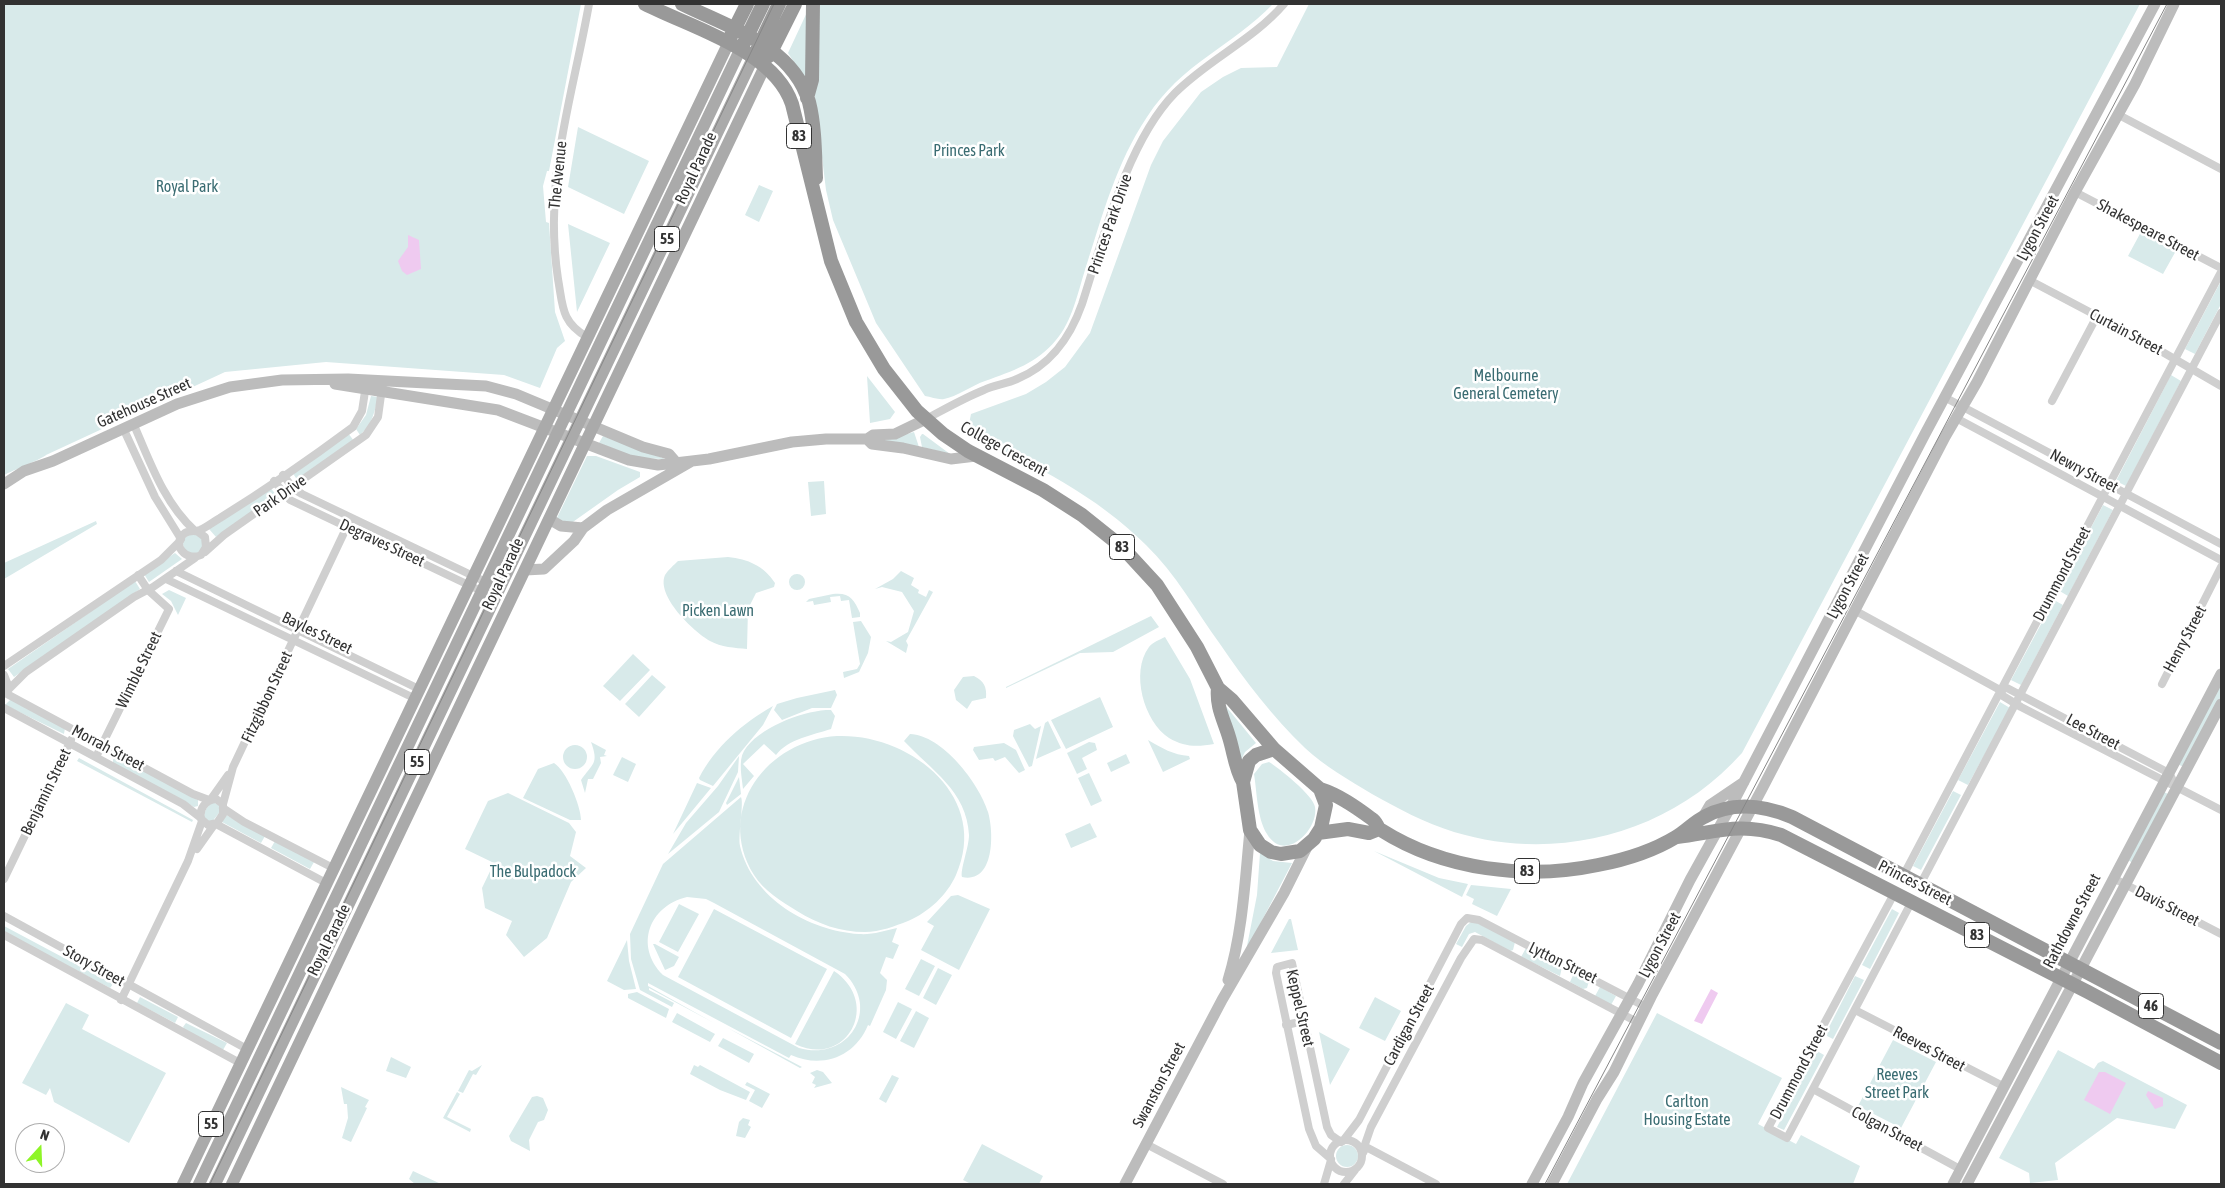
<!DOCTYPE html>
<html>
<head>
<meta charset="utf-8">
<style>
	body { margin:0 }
	#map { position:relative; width:2225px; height:1188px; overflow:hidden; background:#fff; font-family:"Asap Condensed",sans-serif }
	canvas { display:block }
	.frame { position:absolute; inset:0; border:5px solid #323232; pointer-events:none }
	.north { position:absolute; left:15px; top:1123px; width:50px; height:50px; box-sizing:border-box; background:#fff; border:1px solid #adadad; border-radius:50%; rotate:20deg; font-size:14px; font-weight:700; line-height:20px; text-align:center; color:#323232 }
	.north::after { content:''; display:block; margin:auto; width:18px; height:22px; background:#8ef527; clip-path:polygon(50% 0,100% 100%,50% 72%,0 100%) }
</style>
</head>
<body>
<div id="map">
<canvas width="2225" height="1188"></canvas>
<div class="frame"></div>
<div class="north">N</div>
</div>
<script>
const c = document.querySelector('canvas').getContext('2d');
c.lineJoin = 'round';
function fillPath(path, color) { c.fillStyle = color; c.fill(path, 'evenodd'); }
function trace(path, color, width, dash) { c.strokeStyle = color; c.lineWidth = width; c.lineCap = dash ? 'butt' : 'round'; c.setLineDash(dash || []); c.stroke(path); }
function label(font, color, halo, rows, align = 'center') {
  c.font = font + ' "Asap Condensed",sans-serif'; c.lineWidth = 5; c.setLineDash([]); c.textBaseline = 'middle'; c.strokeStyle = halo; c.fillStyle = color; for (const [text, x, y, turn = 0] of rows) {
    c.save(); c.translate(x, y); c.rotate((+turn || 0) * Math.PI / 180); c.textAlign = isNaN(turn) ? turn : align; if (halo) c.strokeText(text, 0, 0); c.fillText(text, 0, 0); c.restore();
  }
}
const green = new Path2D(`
	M4,4H581L549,171H547L543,186L546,222L549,223L555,312L565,341L557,348L540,388L504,375L326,362L225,372L46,455C44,458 12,471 4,475Z
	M819,4H1273C1231,47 1182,63 1147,117C1116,163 1102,217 1085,270C1078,292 1072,322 1056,340C1037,363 1013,371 985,381C973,385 956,397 944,399C939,400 931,397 925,396L876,323L833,220L826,190L814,91Z
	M1309,4H2140L1742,753C1670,834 1557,863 1454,832C1425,823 1397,808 1372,794C1349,780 1324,766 1305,748C1273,717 1245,681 1220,644C1196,611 1176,574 1146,545C1097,496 1035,465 973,436L968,429L971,414L1026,394L1046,382L1065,367L1090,333L1151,165L1163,141L1201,92L1223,77L1241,68L1277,67Z
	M809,8L807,82L788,53Z
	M578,127L649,161L624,214L568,187Z
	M759,185L773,191L759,222L745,215Z
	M568,224L610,243L577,312Z
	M2142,230L2177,249L2163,274L2128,256Z
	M2221,281V304L2195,354L2185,349Z
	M2171,375L2181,381L2126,486L2116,481Z
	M867,376L895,412L890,419L870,423Z
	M371,396L378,397C375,411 372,425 360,435L356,429L366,415Z
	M914,432L919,447L882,441Z
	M348,433L354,441L298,481L292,472Z
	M922,434H923L950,454L922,447L920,437Z
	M603,436L663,458L664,459L637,458L599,443Z
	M587,456H596L640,472V477L618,490L570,524L555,522Z
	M824,481L826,514L811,516L808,482Z
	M270,487L276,495L216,537L209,529Z
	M2103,505L2113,510L2068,596L2058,590Z
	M96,521L97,524L4,579V563Z
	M183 544a10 10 0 1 1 20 0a10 10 0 1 1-20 0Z
	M175,553L182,559L149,582L144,574Z
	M728,557C748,559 764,566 775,583L774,587L756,593L748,609L747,649C735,648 721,647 710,641C693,631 656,596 665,575C668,570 674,565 678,561Z
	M901,571L914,578L911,585L919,590L918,593L926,597L929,590L933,592L906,641L908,645L906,653L886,641L891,642L908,632L914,611L902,592L882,587L875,589L893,579Z
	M789 582a8 8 0 1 1 16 0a8 8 0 1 1-16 0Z
	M135,581L140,589L14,677L8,669Z
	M169,590L186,598L178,615L171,601L162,594Z
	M833,594C849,592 854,599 860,613V617L852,618L849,600L841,601L840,596L830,597L831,602L814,605L813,601L806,602L809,599Z
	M2054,600L2063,605L2021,685L2011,680Z
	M1151,616L1159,627L1113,652L1080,653L1006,688V687Z
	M861,621L871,637L868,653L859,672L844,678L843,672L857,669L860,664L853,622Z
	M1165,637L1190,679L1214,744C1197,747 1184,747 1169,738C1144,722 1130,672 1149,647C1153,642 1159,640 1165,637Z
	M633,654L650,670L620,701L603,686Z
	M652,675L666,687L639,717L625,704Z
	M974,676C984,681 987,687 986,698L972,701L967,709L956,700L954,690L963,677Z
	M2221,683V696L2184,767L2177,764Z
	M835,690L837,695L831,708H812L782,720L774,710L777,704L797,698Z
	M1100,697L1113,727L1066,749L1051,720Z
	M11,699L65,728L64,734L5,705Z
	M2000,702L2010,708L1968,785L1958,780Z
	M1224,704L1256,743L1245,752L1241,760Z
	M773,706L763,725L713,786L700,780L699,778C715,747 743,723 773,706Z
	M826,710H831L835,716L831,729C813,735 788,739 776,755L764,744L743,764L754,776L743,789C742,778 738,761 744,751C758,728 800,712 826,710Z
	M1048,721L1061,748L1036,759L1045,723Z
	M1030,724L1035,729L1041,726L1032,766L1029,767L1013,736L1014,730Z
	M910,734C942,735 979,783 988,812C994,832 995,884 962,877C960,870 969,847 969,835C967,791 931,770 904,741Z
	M837,736C910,733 991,797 956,875C947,895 929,912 908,921C895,926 880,932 865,932C840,932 818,924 797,911C781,901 764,891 754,875C714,809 768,740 837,736Z
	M1148,740C1162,748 1173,755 1189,756L1190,759L1163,772Z
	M591,742L606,750L604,755L607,756L600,757L601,763L593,779H588L585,793L581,780C593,763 599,764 591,742Z
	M1089,742L1095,743L1097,750L1082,758L1087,769L1077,774L1067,753Z
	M1004,743L1016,750L1025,770L1019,773L1005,757L995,761L993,758L979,760L973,750L974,747Z
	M563 757a12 12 0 1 1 24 0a12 12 0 1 1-24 0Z
	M1126,754L1130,763L1111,772L1107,763Z
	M117,756L198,800V806L194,807L113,763V758Z
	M739,756L738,772L719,812L668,854L686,823L718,786Z
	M622,757L636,764L628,782L613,775Z
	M79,758L193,820L192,822L77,761Z
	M1269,762C1279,768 1314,796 1315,807C1319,829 1285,864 1267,834C1257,818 1257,792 1254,774L1262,764Z
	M554,763C566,770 581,806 581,820H570L523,798L538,769Z
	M1089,773L1102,801L1091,806L1078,778Z
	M739,777L741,794L727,805L726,803Z
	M697,783L711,788L673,834Z
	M1953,791L1961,795L1921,870L1913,866Z
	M2162,791L2170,795L2133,863L2126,859Z
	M508,793L569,823L576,832L570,856L586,868L571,882L547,938L524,957L506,935L512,921L485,908L482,888L494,863L465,849L488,801Z
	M741,797C744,803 738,834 740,846C752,898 809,931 859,934C872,935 884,931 897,928L892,942L899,945L893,959L886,957L880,973L887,980L886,990L870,1026L868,1025C855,1057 822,1069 791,1055L789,1058L648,983V986L714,1023L649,988V990L674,1003L672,1007L640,990L631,959L630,934L663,864ZM687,897L706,899L714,903L845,974C881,1010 848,1062 799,1048L663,975C634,946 649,906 687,897Z
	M213,802L220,806L219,813L211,823L204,820C204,811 206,807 213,802Z
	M226,815L265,836L261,843L222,822Z
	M1090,823L1097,837L1071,848L1065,834Z
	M275,841L314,862L310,869L271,848Z
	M1374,851L1439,878L1468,884L1462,897Z
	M1260,853L1273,861L1292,863L1246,951L1257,895Z
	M1471,885L1511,889L1497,916L1472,904L1474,899L1466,895Z
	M958,895L990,909L959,970L921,950L934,926L927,922L951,896Z
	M679,904L699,914L678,952L659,942Z
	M714,909L827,969L791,1038L678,977Z
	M1892,909L1899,913L1870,969L1862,965Z
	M1289,919H1291L1298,950L1271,953Z
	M1471,922H1475L1515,942L1513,950L1510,951L1475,932L1469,934L1462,947L1456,944L1466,926Z
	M4,926L113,984L110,988L4,932Z
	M627,940L629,961L636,989L624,990L607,981Z
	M653,944H655L679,957L674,966L665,970Z
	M1526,948L1562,967L1560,976L1521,957Z
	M921,959L935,966L919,996L905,989Z
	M938,968L952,975L936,1005L923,998Z
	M834,971C882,1003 847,1069 795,1044Z
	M1574,973L1589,981L1587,988L1583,989L1570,982Z
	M1855,976L1864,980L1833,1039L1825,1035Z
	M1600,987L1616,996L1611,1005L1595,996Z
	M637,992L669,1009L666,1018L628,998V994Z
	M140,997L178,1017L175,1023L137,1003Z
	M1375,997L1401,1011L1385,1041L1359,1028Z
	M898,1002L912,1009L896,1039L883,1032Z
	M66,1003L89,1015L82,1029L166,1073L129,1143L54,1102L50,1088L46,1095L22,1083Z
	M916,1011L929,1018L914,1048L900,1041Z
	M677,1013L715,1034L710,1042L672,1022Z
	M1657,1013L1782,1078L1758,1124L1796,1144L1801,1135L1860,1166L1853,1184H1567Z
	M186,1023L227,1043L223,1050L185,1030L183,1027Z
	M726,1027L802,1067L800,1068Z
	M1319,1032L1350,1049L1330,1085Z
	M723,1038L754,1054L749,1063L718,1046Z
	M1893,1040L1936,1062L1901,1128L1858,1106Z
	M2058,1050L2094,1069L2098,1063L2103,1061L2187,1105L2175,1129L2117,1118L2055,1163L2058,1180L2030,1183L2029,1173L1999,1158Z
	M1817,1051L1824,1055L1784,1130L1777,1127Z
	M391,1057L411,1067L406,1078L386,1071Z
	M482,1065L476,1075L473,1074L463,1093L458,1091L469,1070L472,1071Z
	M694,1065L698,1067L700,1065L750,1092L746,1100L720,1090L690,1074Z
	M817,1070L823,1072L832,1083L814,1088L816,1085L812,1083L815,1077L810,1073Z
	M892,1075L899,1078L886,1103L879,1099Z
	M747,1082L770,1094L762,1108L749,1101L755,1090L745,1085Z
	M341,1087L369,1100L365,1107L367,1108L351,1142L342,1138L348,1118L347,1104H344Z
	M457,1092L460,1094L447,1117L471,1129L470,1132L443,1118Z
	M537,1096L543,1098L548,1110L544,1120L538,1122L529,1140L530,1151L511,1141L509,1136L532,1097Z
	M743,1118L750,1120L748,1125L751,1127L745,1138L736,1136L739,1122Z
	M982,1144L1043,1176L1039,1184H971L963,1180Z
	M1336 1156a11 11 0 1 1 22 0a11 11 0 1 1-22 0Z
	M413,1171L441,1184H415L409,1179Z`);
const water = new Path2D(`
	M408,235L419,240L421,269L407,275L402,271L398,261L408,247Z
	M1711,989L1718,993L1702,1024L1694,1021Z
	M2099,1072H2105L2126,1083L2110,1114L2084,1100Z
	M2148,1091L2163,1098V1106L2155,1109L2146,1095Z`);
const street = new Path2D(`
	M2117,114L2221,169
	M2075,192L2221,268
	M2029,280L2135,336L2221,386
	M587,337C561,322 563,306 558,279C543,179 572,100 589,4
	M1946,398L2221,544
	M2052,401L2097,316
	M1956,418L2221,560
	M926,419C945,409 964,398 984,390C994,385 1006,384 1017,379C1051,365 1070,338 1082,304C1103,239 1127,142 1175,93C1209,59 1253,40 1284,4
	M134,425C150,462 164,503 195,531
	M124,430L155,497L181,539
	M283,475L294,489L302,494L490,584
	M274,481L290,500L496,598
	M197,531L205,537L206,547L201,555C186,562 170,544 185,533C190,530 195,532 200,530C207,527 213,522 220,518C265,490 310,459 353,427L362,411L366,385
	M205,552L224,535L366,435L378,417L382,388
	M176,571L421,690
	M166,579L416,699
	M1854,610L2000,690L2003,696L2021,707L2221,810
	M4,666L161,560L180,541
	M4,675L8,685V691
	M2162,684L2221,567
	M8,690L26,672L134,597L153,587L195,558
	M2000,690L2007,688L2169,773L2177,788
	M7,694L193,794L209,800
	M4,708L183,804L201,818
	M96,757L169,609L148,590L138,575
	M211,799L228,775
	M216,799L223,804V814L217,823L208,825L201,819C199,809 205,800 216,799Z
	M223,804L233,767L351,518
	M223,808L244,822L335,869
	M216,824L328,884
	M197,849L214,825
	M1903,876L2221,272
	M2113,878L2221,934
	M4,879L71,740
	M1920,885L2221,313
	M1895,892L1768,1128L1787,1138L1912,901
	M4,916L247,1049
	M4,935L240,1063
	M121,1000L188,861L202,821
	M1855,1010L2003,1086
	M1286,1025L1304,1021
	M1813,1089L1960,1169
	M1330 1156a16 16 0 1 1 32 0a16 16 0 1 1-32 0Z
	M1343,1141L1359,1120L1461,924L1467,918L1479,920L1646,1007
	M1146,1144L1223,1184
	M1362,1153L1371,1127L1461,958L1474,939L1482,940L1639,1023
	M1363,1153L1366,1147L1436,1184
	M1331,1159L1316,1146L1309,1129L1276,973L1277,967L1292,963L1327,1127L1331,1135L1341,1142
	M1324,1184L1331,1160
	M1344,1184L1355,1170`);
const secondary = new Path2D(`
	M335,384L498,410L629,460L658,465L709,459L792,442L826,439H867L873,435L895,434L926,419
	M867,439L872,444L903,448L951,459L976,456
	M4,484L24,471L53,461L177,404L230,387L282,380L348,379L486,386L516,394L643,447L669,454L675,461
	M549,519L561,526L583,528
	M525,570L544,569L574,541L583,528L607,510L692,461
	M1703,817L1710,805L1744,782
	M1228,980C1243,931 1245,880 1250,830
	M1125,1184L1222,1000L1284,893L1308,845
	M1532,1184L1568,1117L1583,1083L1638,984L1690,880L1736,797L1925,434L2155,4
	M1552,1184L1597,1099L1614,1072L1651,997L1762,789L1945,437L1977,382L2075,192L2135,84L2174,4
	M1953,1184L2221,674
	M1967,1184L2221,704`);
const primary = new Path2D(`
	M183,1184L728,44
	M199,1184L740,50
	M215,1184L753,58
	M232,1184L765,66`);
const highway = new Path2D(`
	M645,4C692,28 774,50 792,104L831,261L856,322L884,369L917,411L943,434L968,451L1043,490L1082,515L1122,547L1157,585L1197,647L1218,688L1232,700L1274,749L1320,789L1326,805L1321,828L1314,839L1300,851L1281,854L1271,852L1260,845L1250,830L1243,782L1249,761L1256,755L1274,749
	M682,4C728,27 793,46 809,102C815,126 815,153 816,178
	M730,38L747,4
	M743,45L763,4
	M757,50L779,4
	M769,56L795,4
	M807,98L812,80L813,4
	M1218,688C1216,707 1224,720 1229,737C1234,753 1235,768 1243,782
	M1320,789C1339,795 1356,807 1372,819C1377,822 1377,828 1381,830C1444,870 1527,880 1598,865C1624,860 1653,851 1676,837C1686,831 1694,822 1704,817C1733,801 1763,805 1792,817L2221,1043
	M1318,833L1348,829L1369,833L1379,829
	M1677,837C1717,832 1740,822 1781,835L2088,992L2221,1063`);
const tram = new Path2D(`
	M210,1184L774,4
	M1545,1184L2167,4`);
const shields = [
	[799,136,25],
	[667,239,25],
	[1122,547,25],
	[417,762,25],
	[1527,871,25],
	[1977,935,25],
	[2151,1006,25],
	[211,1124,25]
];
const shieldNames = [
	["83",799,136],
	["55",667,239],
	["83",1122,547],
	["55",417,762],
	["83",1527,871],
	["83",1977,935],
	["46",2151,1006],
	["55",211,1124]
];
const parkNames = [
	["Princes Park",969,151],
	["Royal Park",187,187],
	["Melbourne",1506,376],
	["General Cemetery",1506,394],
	["Picken Lawn",718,611],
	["The Bulpadock",533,872],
	["Reeves",1897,1075],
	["Street Park",1897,1093],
	["Carlton",1687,1102],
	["Housing Estate",1687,1120]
];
const streetNames = [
	["Royal Parade",696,168,-65],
	["The Avenue",558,175,-84],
	["Princes Park Drive",1110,224,-71],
	["Lygon Street",2038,228,-62],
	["Shakespeare Street",2148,230,28],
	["Curtain Street",2126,332,28],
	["Gatehouse Street",144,403,-24],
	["College Crescent",1004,449,29],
	["Newry Street",2084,471,28],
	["Park Drive",280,496,-35],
	["Degraves Street",382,543,25],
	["Royal Parade",503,574,-65],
	["Drummond Street",2062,574,-62],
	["Lygon Street",1848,586,-62],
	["Bayles Street",317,633,26],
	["Henry Street",2185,639,-62],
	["Wimble Street",139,670,-64],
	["Fitzgibbon Street",267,697,-65],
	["Lee Street",2093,732,28],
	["Morrah Street",108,748,28],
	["Benjamin Street",46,792,-64],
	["Princes Street",1915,883,27],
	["Davis Street",2167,906,27],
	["Rathdowne Street",2072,921,-62],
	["Royal Parade",329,940,-64],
	["Lygon Street",1660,945,-62],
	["Lytton Street",1563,963,26],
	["Story Street",94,966,29],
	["Keppel Street",1300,1008,77],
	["Cardigan Street",1409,1025,-62],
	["Reeves Street",1929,1049,28],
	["Drummond Street",1799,1072,-62],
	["Swanston Street",1159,1085,-62],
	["Colgan Street",1887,1129,28]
];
fillPath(green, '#d8eaea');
fillPath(water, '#efcaf0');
trace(street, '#cfcfcf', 8);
trace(secondary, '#bcbcbc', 11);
trace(primary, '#aaa', 12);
trace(highway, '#999', 14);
trace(tram, '#878787', 1);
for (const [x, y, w] of shields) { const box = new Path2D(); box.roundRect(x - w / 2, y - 12.5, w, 25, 4); c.fillStyle = '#fff'; c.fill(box); trace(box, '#323232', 1); }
label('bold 15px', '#323232', null, shieldNames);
label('16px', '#3a6c72', '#fff', parkNames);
label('16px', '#323232', '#fff', streetNames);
</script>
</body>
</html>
